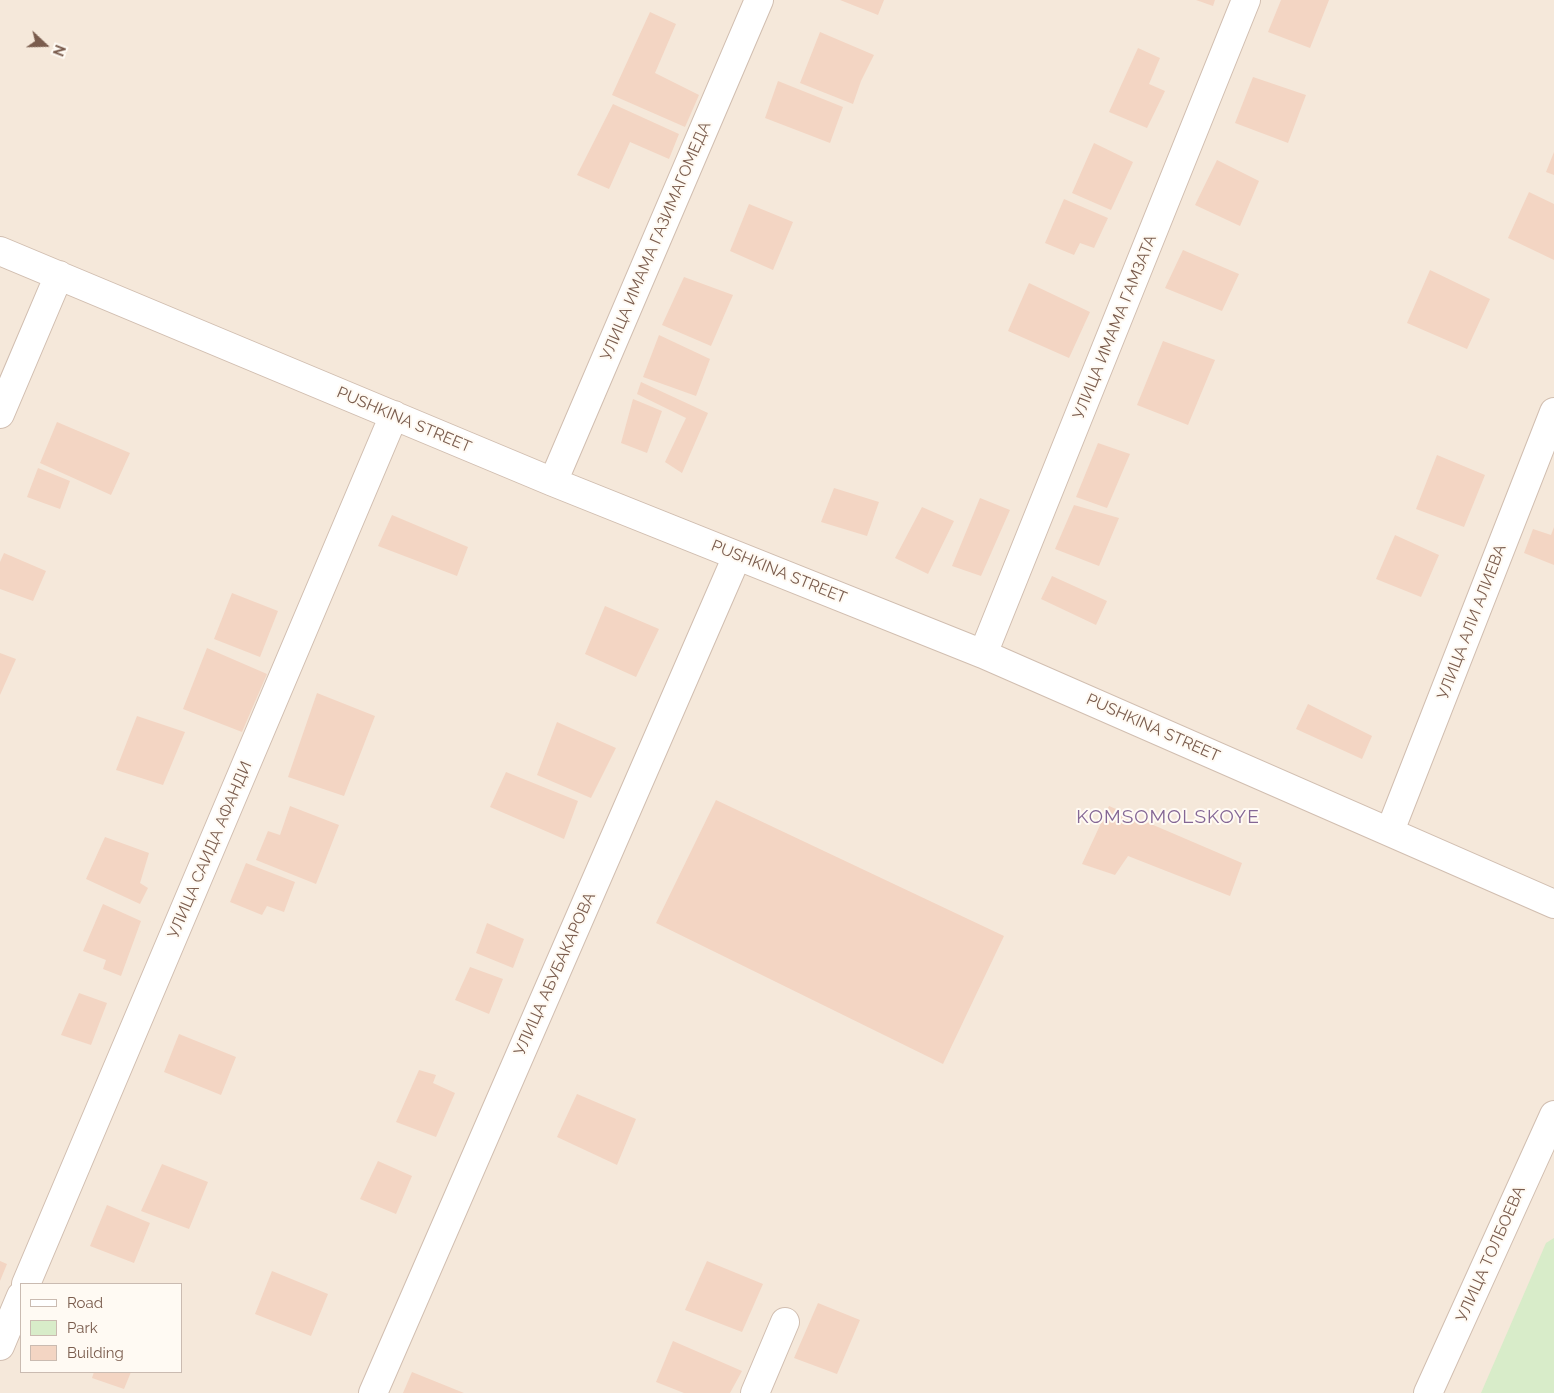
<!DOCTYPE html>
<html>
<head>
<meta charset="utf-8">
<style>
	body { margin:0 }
	#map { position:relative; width:1554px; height:1393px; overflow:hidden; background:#fdf6ec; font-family:Raleway,sans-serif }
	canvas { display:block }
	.legend { position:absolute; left:20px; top:1283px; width:162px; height:90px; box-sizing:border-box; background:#fffaf3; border:1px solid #cabbb1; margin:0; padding:6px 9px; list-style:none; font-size:15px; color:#7a5c4d }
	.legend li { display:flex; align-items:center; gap:10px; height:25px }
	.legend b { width:25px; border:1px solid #cabbb1 }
	.north { position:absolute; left:20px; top:20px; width:50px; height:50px; -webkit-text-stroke:4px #fffaf3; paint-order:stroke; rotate:111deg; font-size:14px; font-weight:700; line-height:20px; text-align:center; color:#7a5c4d }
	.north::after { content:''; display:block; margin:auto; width:18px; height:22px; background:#7a5c4d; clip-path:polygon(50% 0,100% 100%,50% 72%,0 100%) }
</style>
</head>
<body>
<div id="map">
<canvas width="1554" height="1393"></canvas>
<ul class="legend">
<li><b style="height:6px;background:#fff"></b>Road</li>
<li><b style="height:14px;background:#d8ecc9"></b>Park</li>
<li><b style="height:14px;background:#f3d5c3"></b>Building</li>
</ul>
<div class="north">N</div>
</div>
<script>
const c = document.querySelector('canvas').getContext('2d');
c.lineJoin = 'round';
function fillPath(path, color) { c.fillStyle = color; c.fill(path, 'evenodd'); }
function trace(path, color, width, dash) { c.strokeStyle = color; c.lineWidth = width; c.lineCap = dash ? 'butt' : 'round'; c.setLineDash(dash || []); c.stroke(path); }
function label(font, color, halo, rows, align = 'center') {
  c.font = font + ' Raleway,sans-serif'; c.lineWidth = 4; c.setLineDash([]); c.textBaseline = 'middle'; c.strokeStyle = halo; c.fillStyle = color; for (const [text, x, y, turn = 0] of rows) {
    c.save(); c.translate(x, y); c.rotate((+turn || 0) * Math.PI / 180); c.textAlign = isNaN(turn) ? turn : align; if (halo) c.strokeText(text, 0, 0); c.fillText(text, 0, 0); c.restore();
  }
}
const residential = new Path2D(`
	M0,0H1554V1393H0ZM21,1284H181V1372H21Z`);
const green = new Path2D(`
	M1554,1238V1393H1481L1546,1243Z`);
const building = new Path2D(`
	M840,0H884L878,15Z
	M1196,0H1215L1213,6Z
	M1281,0H1329L1310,48L1268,32Z
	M650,12L676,24L655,73L699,95L685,127L612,95Z
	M820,32L874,55L861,81L853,104L800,83Z
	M1138,48L1160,58L1149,84L1165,91L1147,128L1109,112Z
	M1253,77L1306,95L1288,143L1235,123Z
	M778,81L843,107L830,143L765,118Z
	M613,104L679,134L669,159L630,142L609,189L577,175Z
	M1094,143L1133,162L1111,210L1072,193Z
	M1554,152V175L1546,172Z
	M1217,160L1259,181L1240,226L1195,205Z
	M1529,192L1554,204V260L1508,238Z
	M1064,199L1108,218L1094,248L1080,243L1074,255L1045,243Z
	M749,204L793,222L773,270L730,251Z
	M1183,250L1239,274L1222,311L1165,288Z
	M1430,270L1490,299L1467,349L1407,323Z
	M684,277L733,295L711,346L662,325Z
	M1029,283L1090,312L1069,358L1008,331Z
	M659,335L710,359L696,396L643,377Z
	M1163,341L1215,360L1188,425L1137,405Z
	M641,382L708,413L682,473L665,462L686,418L637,394Z
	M633,399L662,411L647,453L621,443Z
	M57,422L130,453L111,495L40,463Z
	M1098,443L1130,454L1107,508L1076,497Z
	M1437,455L1485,475L1464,527L1416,509Z
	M38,468L70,481L60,509L27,497Z
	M834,488L879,502L867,536L821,522Z
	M980,498L1010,510L981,576L952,566Z
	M1074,505L1119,518L1099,566L1055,549Z
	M922,507L954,521L928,574L895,558Z
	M392,515L468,547L457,576L378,546Z
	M1554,527V565L1524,553L1533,529L1551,535Z
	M1395,535L1439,555L1421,597L1376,579Z
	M4,553L46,571L33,601L0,589V562Z
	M1052,576L1107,601L1096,625L1041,599Z
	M232,593L278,611L260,657L214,639Z
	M605,606L659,629L636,677L585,654Z
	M207,648L267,674L242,732L183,709Z
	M0,653L16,659L0,695Z
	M317,693L375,716L344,796L288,777Z
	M1308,704L1372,736L1362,759L1296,729Z
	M137,716L185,732L163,785L116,770Z
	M557,722L616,748L591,798L537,775Z
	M506,772L578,801L564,839L490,807Z
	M716,800L1004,936L943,1064L656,923Z
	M290,806L339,825L316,884L256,860L268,831L280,835Z
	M1109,806L1242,863L1230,896L1128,856L1115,875L1082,864Z
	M105,837L149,853L140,883L148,888L140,904L86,879Z
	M246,863L295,882L284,912L267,906L262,915L230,902Z
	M103,904L141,921L121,976L103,969L106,960L83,951Z
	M487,923L524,939L513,968L476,953Z
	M470,967L503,979L489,1014L455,1000Z
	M79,993L107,1003L91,1045L61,1035Z
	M179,1034L236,1057L221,1095L164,1072Z
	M419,1070L436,1075L433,1083L455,1093L436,1137L396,1122Z
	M577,1094L636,1119L617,1165L557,1137Z
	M378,1161L412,1176L396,1214L360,1199Z
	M162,1164L208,1182L189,1229L141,1211Z
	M107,1205L150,1223L134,1263L90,1246Z
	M0,1261L7,1264L0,1281Z
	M707,1261L763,1284L742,1332L685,1310Z
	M272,1271L328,1294L311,1336L255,1314Z
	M818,1303L860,1320L837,1374L794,1358Z
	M673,1341L742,1371L730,1393H684L656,1382Z
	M94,1372H131L124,1389L92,1378Z
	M412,1372L464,1393H403Z`);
const street = new Path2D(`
	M0,251L553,482L983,654L1554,904
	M0,414L59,275
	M553,482L759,0
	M983,654L1246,0
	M1390,831L1554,412
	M26,1284L394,415
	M0,1346L21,1296
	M373,1393L737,556
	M755,1393L785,1322
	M1428,1393L1554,1115`);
const streetNames = [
	["УЛИЦА ИМАМА ГАЗИМАГОМЕДА",656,241,-67],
	["УЛИЦА ИМАМА ГАМЗАТА",1115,327,-68],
	["PUSHKINA STREET",404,420,23],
	["PUSHKINA STREET",779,572,22],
	["УЛИЦА АЛИ АЛИЕВА",1472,622,-69],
	["PUSHKINA STREET",1153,728,24],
	["УЛИЦА САИДА АФАНДИ",210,850,-67],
	["УЛИЦА АБУБАКАРОВА",555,974,-66],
	["УЛИЦА ТОЛБОЕВА",1491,1254,-66]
];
const quarterNames = [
	["KOMSOMOLSKOYE",1168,817]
];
fillPath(residential, '#f5e8da');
fillPath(green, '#d8ecc9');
fillPath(building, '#f3d5c3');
trace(street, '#d1beb0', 30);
trace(street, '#fff', 28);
label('16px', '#7a5c4d', '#fffaf3', streetNames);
c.letterSpacing = '1px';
label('19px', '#846695', '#fffaf3', quarterNames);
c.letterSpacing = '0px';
</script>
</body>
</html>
